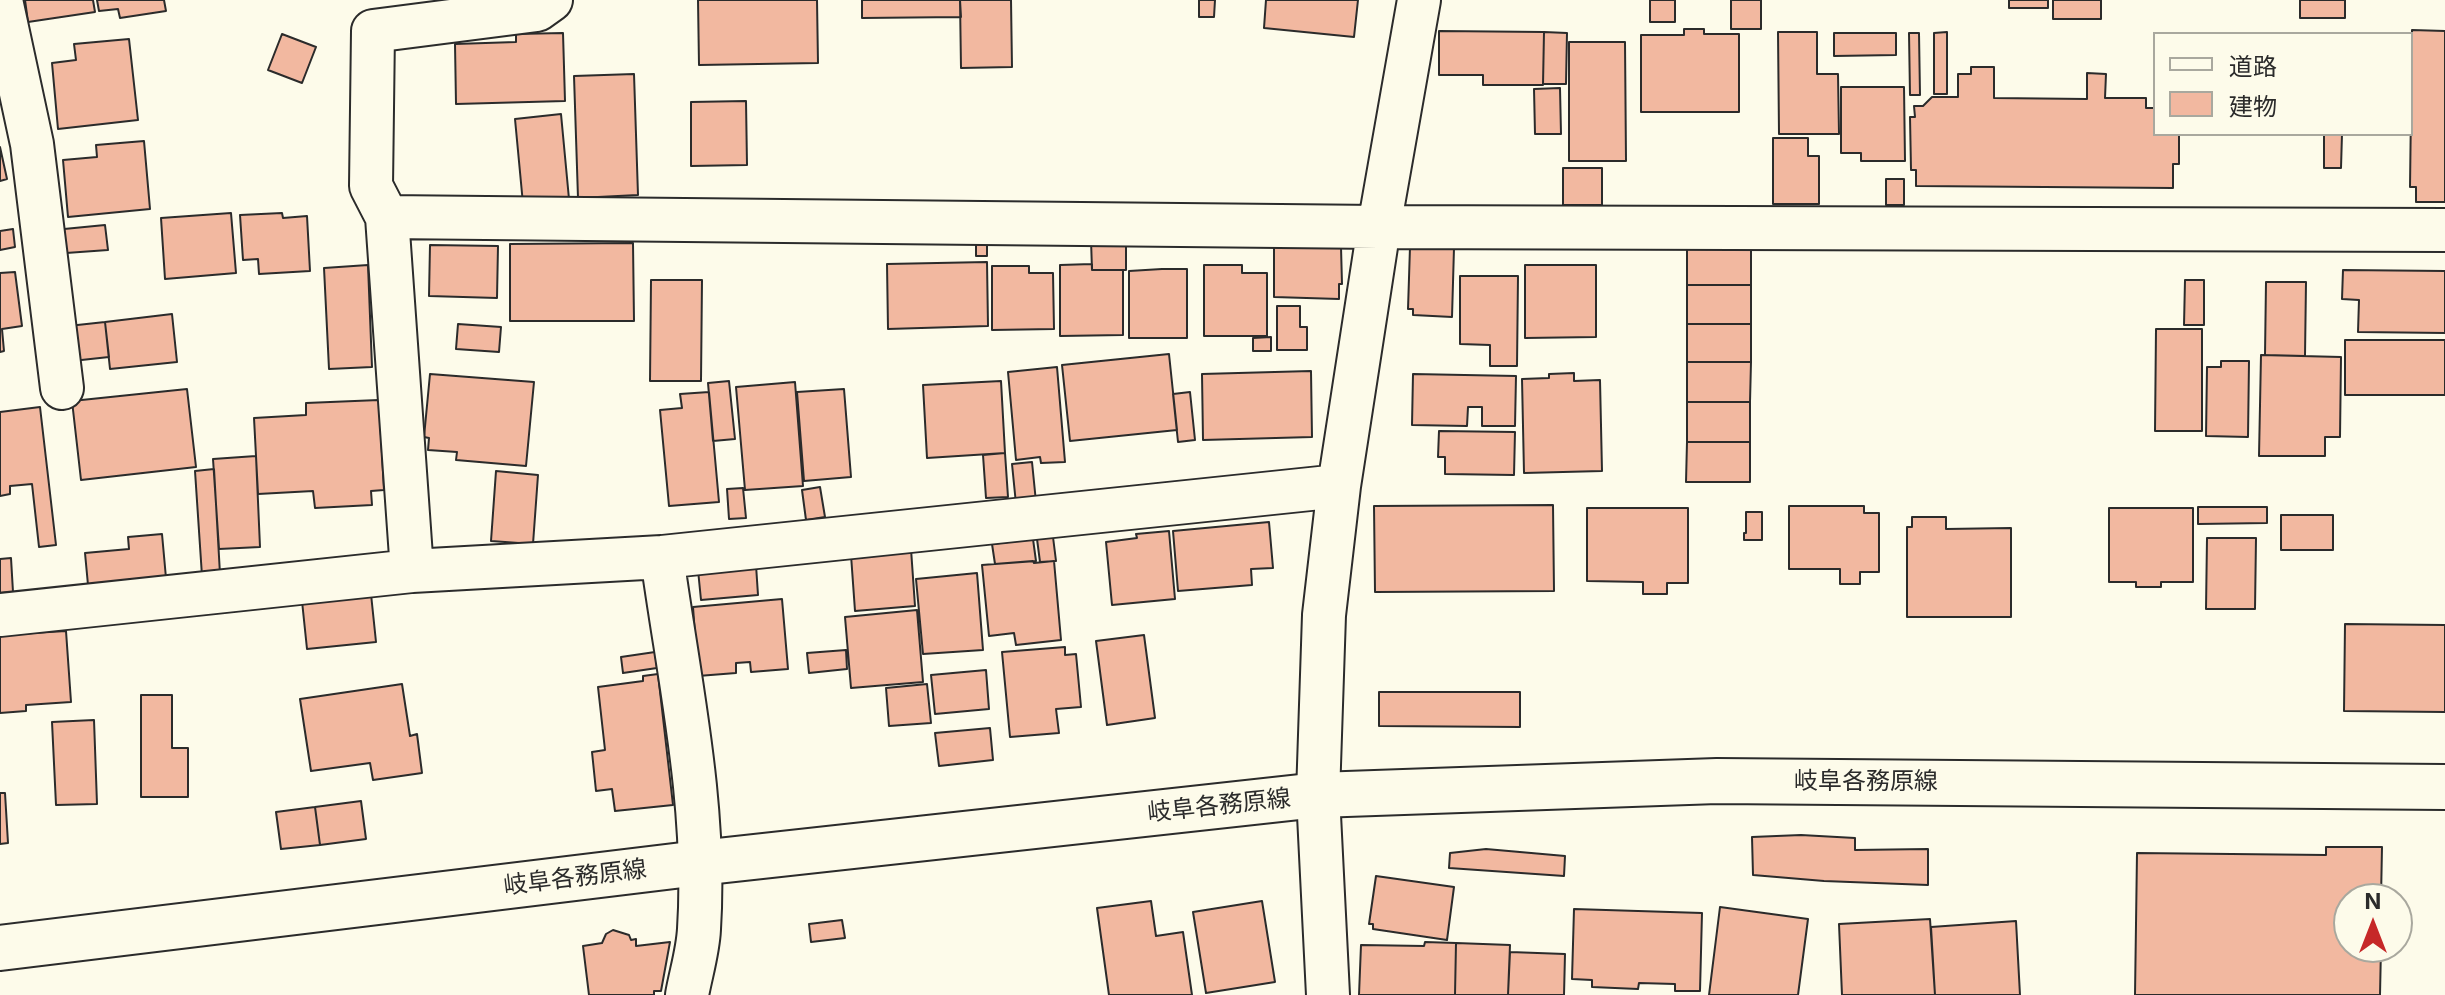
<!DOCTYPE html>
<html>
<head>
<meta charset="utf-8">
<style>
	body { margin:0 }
	#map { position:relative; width:2445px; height:995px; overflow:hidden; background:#fdfbea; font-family:Inter,"Noto Sans JP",sans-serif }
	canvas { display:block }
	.legend { position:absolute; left:2153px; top:32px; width:260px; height:104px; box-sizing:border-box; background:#fdfbea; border:2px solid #a9a89e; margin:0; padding:10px 14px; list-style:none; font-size:24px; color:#2b2b2b }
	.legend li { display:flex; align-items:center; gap:16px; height:40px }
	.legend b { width:40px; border:2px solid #a9a89e }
	.north { position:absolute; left:2333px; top:883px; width:80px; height:80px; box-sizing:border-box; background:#fdfbea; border:2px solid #a9a89e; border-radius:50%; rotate:0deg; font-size:22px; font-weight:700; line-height:32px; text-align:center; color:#2b2b2b }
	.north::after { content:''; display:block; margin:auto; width:28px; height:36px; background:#c62828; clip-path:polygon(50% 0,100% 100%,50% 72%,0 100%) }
</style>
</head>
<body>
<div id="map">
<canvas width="2445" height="995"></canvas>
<ul class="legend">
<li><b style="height:10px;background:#fdfbea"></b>道路</li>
<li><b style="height:22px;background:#f2b8a0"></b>建物</li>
</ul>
<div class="north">N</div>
</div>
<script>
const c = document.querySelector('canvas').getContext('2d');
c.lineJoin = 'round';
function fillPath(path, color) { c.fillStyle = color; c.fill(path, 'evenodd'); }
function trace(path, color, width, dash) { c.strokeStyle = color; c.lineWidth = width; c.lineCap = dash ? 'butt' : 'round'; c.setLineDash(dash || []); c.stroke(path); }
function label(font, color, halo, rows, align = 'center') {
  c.font = font + ' Inter,"Noto Sans JP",sans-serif'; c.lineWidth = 6; c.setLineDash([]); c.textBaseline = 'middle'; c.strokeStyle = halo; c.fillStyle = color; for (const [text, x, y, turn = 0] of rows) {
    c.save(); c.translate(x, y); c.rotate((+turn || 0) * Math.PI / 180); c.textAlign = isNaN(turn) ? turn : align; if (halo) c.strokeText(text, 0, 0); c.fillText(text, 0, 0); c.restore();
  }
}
const building = new Path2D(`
	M25,0H93L95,12L28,22Z
	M97,0H164L166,11L120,18L118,9L99,11Z
	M698,0H817L818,63L699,65Z
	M862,0H960L961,17L862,18Z
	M960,0H1011L1012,67L961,68Z
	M1199,0H1215L1214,17H1199Z
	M1266,0H1358L1354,37L1264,28Z
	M1650,0H1675V22H1650Z
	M1731,0H1761V29H1731Z
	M2009,0H2048V8H2009Z
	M2053,0H2101V19H2053Z
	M2300,0H2345V18H2300Z
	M1684,29H1704V34H1739V112H1641V35H1684Z
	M2412,30L2445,31V202H2416V187H2410Z
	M1439,31L1544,32L1543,85H1483V75H1439Z
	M1544,32L1567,33L1566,84H1543Z
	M1778,32H1817V74H1838L1839,134H1779Z
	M1947,32V94H1934V33Z
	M563,33L565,101L456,104L455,44L516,42V34Z
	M1834,33H1896V55L1834,56Z
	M1909,33H1919L1920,95H1910Z
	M282,34L316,47L302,83L268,70Z
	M129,39L138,120L58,129L52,63L76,60L74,44Z
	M1569,42H1625L1626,161H1569Z
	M1971,67H1994V98L2087,99V73L2106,74L2105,98H2146V108H2155V134H2179V164H2173V188L1916,186V170H1911L1910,117H1915L1914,106H1923L1932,97H1958V74H1971Z
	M634,74L638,195L578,198L574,76Z
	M1841,87H1904L1905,161H1861V153H1841Z
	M1560,88L1561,134H1535L1534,89Z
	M746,101L747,165L691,166V102Z
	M561,114L569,199L523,204L515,119Z
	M2324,134H2342L2341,168H2324Z
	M1773,138H1808V156H1819V204H1773Z
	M144,141L150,209L68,217L63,160L97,157L96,145Z
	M0,147L7,179L0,181Z
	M1563,168H1602V205H1563Z
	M1886,179H1904V205H1886Z
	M231,213L236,273L165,279L161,218Z
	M282,213L283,218L307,216L310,271L259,274L258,259L243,260L240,215Z
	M105,225L108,250L66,253L64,229Z
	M13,229L15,247L0,250V231Z
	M976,236H987V256H976Z
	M1091,240H1126V270H1092Z
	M633,243L634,321H510V244Z
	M1274,244L1341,247L1342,284H1339V299L1274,297Z
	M430,245L498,246L497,298L429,296Z
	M1410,247L1454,248L1452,317L1413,315V309H1408Z
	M1687,248H1751V285H1687Z
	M987,262L988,326L888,329L887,264Z
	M1092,264V270H1123V335L1060,336V265Z
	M368,265L372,367L329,369L324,268Z
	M1204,265H1242V273H1267V336H1204Z
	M1525,265H1596V337L1525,338Z
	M992,266H1029V273H1053L1054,329L992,330Z
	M1162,269H1187V338H1129V271Z
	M2343,270L2445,271V333L2358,332L2359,300L2342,299Z
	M15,272L22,326L2,329L4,351L0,352V273Z
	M1460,276H1518L1517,366H1490V345L1460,344Z
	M651,280H702L701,381H650Z
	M2185,280H2204V325H2184Z
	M2266,282H2306L2305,356L2265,355Z
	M1687,285H1751V324H1687Z
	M1277,306H1300V327H1307V350H1277Z
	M172,314L177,362L110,369L105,322Z
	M105,322L109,357L63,362L59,327Z
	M458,324L501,327L499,352L456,349Z
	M1687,324H1751V362H1687Z
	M2156,329H2202V431H2155Z
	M1271,337V351H1253V338Z
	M2345,340H2445V395H2345Z
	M1169,354L1177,430L1070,441L1062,365Z
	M2261,355L2341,357L2340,437H2325V456H2259Z
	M2221,361H2249L2248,437L2206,436L2207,367H2221Z
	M1687,362H1751L1750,402H1687Z
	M1057,367L1065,462L1041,463L1040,457L1016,460L1008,372Z
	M1311,371L1312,437L1203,440L1202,374Z
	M1574,373V381L1600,380L1602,471L1524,473L1522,379L1549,378V374Z
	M430,374L534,382L526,466L456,460L457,452L428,450L429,438L424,437Z
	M1413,374L1516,376L1515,426H1482V407H1468L1467,426L1412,425Z
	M729,381L735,439L713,441L708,383Z
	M1001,381L1005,453L927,458L923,385Z
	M795,382L803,486L745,490L736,387Z
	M187,389L196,467L81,480L72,401Z
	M844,389L851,477L804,481L797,392Z
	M709,392L719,502L669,506L660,410L682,408L680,394Z
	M1190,392L1195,440L1178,442L1173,394Z
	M379,400L384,490L371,491L372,505L315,508L313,491L258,494L254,418L306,415V403Z
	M1687,402H1750V442H1687Z
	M40,407L56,545L39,547L32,484L10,486V494L0,496V412Z
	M1439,431L1515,432L1514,475L1445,474V457H1438Z
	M1687,442H1750V482H1686Z
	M1005,453L1008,497L986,498L983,455Z
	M256,456L260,547L219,549L213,459Z
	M1032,462L1036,502L1016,504L1012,464Z
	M214,469L220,574L202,576L195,471Z
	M496,471L538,475L533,544L491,541Z
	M820,487L825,517L806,520L802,490Z
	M743,488L746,518L729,519L727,489Z
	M1553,505L1554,591L1375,592L1374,506Z
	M1789,506H1864V513H1879V572H1860V584H1840V569H1789Z
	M2198,507H2267V523L2198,524Z
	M1587,508H1688V583H1667V594H1643V582L1587,581Z
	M2109,508H2193V582H2161V587H2136V582H2109Z
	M1746,512H1762V540H1744V533H1746Z
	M2281,515H2333V550H2281Z
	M1912,517H1946V529L2011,528V617H1907V527H1912Z
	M1269,522L1273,568L1251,569L1252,585L1178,591L1173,531Z
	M1169,531L1175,599L1112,605L1106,542L1137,538L1136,534Z
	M162,534L166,578L88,585L85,553L129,549L128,537Z
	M1053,537L1056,561L1040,562L1037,539Z
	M2207,538H2256L2255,609H2206Z
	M1033,539L1036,561L995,564L992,544Z
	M911,549L915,606L855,611L851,555Z
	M11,558L13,592L0,593V559Z
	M1033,561L1034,563L1054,561L1061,640L1016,645L1014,633L989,636L982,565Z
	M756,565L758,595L701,600L698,570Z
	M977,573L983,650L923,654L916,579Z
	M371,594L376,642L307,649L302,601Z
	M782,599L788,669L751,672L750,662L736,663V673L698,676L693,607Z
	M917,610L923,682L851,688L845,617Z
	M2345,624L2445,625V712L2344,711Z
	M66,631L71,702L26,705V711L0,713V635Z
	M1144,635L1155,718L1107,725L1096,641Z
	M1065,647V655L1076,654L1081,707L1056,709L1059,733L1010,737L1002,652Z
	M846,650L847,669L809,673L807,653Z
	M655,652L657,668L623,673L621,657Z
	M986,670L989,709L935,714L931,675Z
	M658,674L673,805L615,811L612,789L596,791L592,752L605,750L598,687L643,681V676Z
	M402,684L410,736L417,734L422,773L373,780L370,763L311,771L300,699Z
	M927,684L931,723L889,726L886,688Z
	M1379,692H1520V727L1379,726Z
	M141,695H172V748H188V797H141Z
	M94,720L97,804L56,805L52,722Z
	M990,728L993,760L939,766L935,733Z
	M0,793H5L8,843L0,844Z
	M361,801L366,839L320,845L315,807Z
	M315,807L320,845L281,849L276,812Z
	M1801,835L1855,838V850L1928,849V885L1824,881L1753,875L1752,837Z
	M2326,847H2382L2381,899H2349V947H2381L2380,995H2135L2137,853L2326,855Z
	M1486,849L1565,856L1564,876L1449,868L1450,853Z
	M1376,876L1454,887L1447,940L1373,929V924H1369Z
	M1151,901L1156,936L1183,932L1192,995H1109L1097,908Z
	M1262,901L1275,982L1206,993L1193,912Z
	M1720,907L1808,919L1798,995H1709Z
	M1574,909L1702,913L1700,991H1675V984L1639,983L1638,989L1592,987V980L1572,979Z
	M1930,919L1935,995H1842L1839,924Z
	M842,920L845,938L811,942L809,924Z
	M2016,921L2020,995H1935L1931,927Z
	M613,930L629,935L631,940L636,939V946L670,942L661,991H654V995H589L583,946L602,943L606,934Z
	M1425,942L1456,943L1455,995H1359L1361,945L1424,946Z
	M1456,943L1510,945L1508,995H1455Z
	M1510,952L1565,954L1564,995H1508Z`);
const minor = new Path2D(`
	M1,0L32,144L62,388
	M387,217L1379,227L2445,230
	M662,557C679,680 707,805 699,929C698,951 691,973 687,995
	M412,571L387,217L371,186L373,31L537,10L551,0
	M0,615L412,571L662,557L1339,486
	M1328,995L1318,795L1324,615L1339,486L1379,227L1419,0`);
const secondary = new Path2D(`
	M0,948L699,863L1318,795L1717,781L2445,787`);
const streetNames = [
	["岐阜各務原線",1866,782],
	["岐阜各務原線",1219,806,-6],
	["岐阜各務原線",575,878,-7]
];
fillPath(building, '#f2b8a0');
trace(building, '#2b2b2b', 2);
trace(minor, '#2b2b2b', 46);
trace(secondary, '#2b2b2b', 48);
trace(minor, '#fdfbea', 42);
trace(secondary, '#fdfbea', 44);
label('24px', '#2b2b2b', '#fdfbea', streetNames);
</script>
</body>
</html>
